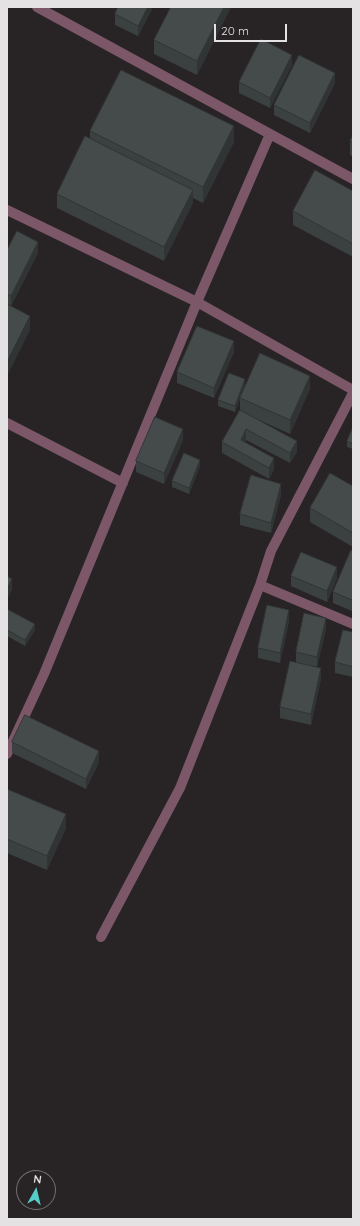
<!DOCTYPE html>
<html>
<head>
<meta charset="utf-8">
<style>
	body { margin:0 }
	#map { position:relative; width:360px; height:1226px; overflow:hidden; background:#282325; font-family:Quicksand,sans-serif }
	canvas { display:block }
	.frame { position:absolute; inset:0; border:8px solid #e5e2e3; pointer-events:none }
	.north { position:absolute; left:16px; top:1170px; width:40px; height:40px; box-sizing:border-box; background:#282325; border:1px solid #746f71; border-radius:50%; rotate:8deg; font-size:11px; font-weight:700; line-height:16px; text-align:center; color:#e5e2e3 }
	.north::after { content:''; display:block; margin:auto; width:14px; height:18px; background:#54cdc8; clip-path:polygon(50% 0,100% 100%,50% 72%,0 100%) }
	.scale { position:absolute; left:214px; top:24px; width:73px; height:18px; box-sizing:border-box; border:2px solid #e5e2e3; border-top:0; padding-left:5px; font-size:12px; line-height:14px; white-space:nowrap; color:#e5e2e3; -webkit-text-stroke:3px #282325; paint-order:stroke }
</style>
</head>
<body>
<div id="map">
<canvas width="360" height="1226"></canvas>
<div class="frame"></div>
<div class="north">N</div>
<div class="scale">20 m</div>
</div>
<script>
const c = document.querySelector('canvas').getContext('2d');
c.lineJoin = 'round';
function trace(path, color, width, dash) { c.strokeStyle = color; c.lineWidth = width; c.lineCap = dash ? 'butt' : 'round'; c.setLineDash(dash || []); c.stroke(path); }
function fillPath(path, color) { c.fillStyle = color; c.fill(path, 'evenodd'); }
const minor = new Path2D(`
	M270,134L353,179
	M7,210L197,302L353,390
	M7,423L123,483
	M260,585L353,624
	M7,754L44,674L197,302L270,134L37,7
	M101,937L180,788L260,585L271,551L353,393`);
const wall = new Path2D(`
	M118,7H153L138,36L115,25V14Z
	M171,7H231L197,75L154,54V40Z
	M292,65L270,108L239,93V82Z
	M335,83L310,133L274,115V105Z
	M90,131L234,142L203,203L193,198V203L164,261L57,208V194L90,138Z
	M353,135V157L350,155V141Z
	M353,191V257L293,225V211Z
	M7,250L38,253L11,306L7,304Z
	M234,352L214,398L177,383V372Z
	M245,385L235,412L218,406V400Z
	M310,389L290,434L259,420L297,452L290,463L246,440L245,442L274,469L269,479L222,453V442L240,410V398Z
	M353,427V449L347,447V441Z
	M183,440L164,484L136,472V461Z
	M200,466L189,494L172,487V481Z
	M353,486V547L310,522V508Z
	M281,495L271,533L240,525V514Z
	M353,551V609L352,611L333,603V592Z
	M291,576L337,578L327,602L291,586Z
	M7,609L35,630L25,646L7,636Z
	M289,621L280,663L258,658V648Z
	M326,629L317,667L296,663V652Z
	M353,632V677L335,673V662Z
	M321,679L311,725L280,718V707Z
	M12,742L99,762L86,789L12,753Z
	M7,789L66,828L47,870L7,853Z`);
const shadedWall = new Path2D(`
	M148,7H153L138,36V26Z
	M224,7H231L197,75V61Z
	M292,55V65L270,108V98Z
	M335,73V83L310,133V123Z
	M234,126V142L203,203V187Z
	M193,190V203L164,261V247Z
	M38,242V253L11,306V296Z
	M30,316V330L7,376V362Z
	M234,341V352L214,398V388Z
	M310,376V389L290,434V420Z
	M245,379V385L235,412V406Z
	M183,429V440L164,484V473Z
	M246,429V440L241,451V440Z
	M297,441V452L290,463V453Z
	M274,458V469L269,479V468Z
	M200,460V466L189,494V488Z
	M281,484V495L271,533V523Z
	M337,567V578L327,602V591Z
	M12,579V590L7,600V589Z
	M353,598V609L352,611V600Z
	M289,610V621L280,663V653Z
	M326,618V629L317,667V657Z
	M35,624V630L25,646V640Z
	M321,668V679L311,725V714Z
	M99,751V762L86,789V779Z
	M66,814V828L47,870V856Z`);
const building = new Path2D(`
	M118,7H148L138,26L115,14Z
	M171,7H224L197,61L154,40Z
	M261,39L292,55L270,98L239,82Z
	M299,55L335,73L310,123L274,105Z
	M121,70L234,126L203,187L90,131Z
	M353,135V143L350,141Z
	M85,136L193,190L164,247L57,194Z
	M315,170L353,191V244L293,211Z
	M17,231L38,242L11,296L7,294V250Z
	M7,304L30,316L7,362Z
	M197,326L234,341L214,388L177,372Z
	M260,353L310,376L290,420L240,398Z
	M229,373L245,379L235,406L218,400Z
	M240,410L297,441L290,453L246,429L241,440L274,458L269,468L222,442Z
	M155,417L183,429L164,473L136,461Z
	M353,427V444L347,441Z
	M184,453L200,460L189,488L172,481Z
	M330,473L353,486V533L310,508Z
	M251,475L281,484L271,523L240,514Z
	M351,550L353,551V598L352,600L333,592Z
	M301,552L337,567L327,591L291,576Z
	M7,576L12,579L7,589Z
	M267,605L289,610L280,653L258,648Z
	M7,609L35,624L25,640L7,630Z
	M304,613L326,618L317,657L296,652Z
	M343,630L353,632V667L335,662Z
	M290,661L321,668L311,714L280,707Z
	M25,715L99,751L86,779L12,742Z
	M7,789L66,814L47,856L7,839Z`);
trace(minor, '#7b5767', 10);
fillPath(wall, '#3b4040');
fillPath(shadedWall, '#303434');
fillPath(building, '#454b4a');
trace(building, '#303434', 1);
</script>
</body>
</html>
